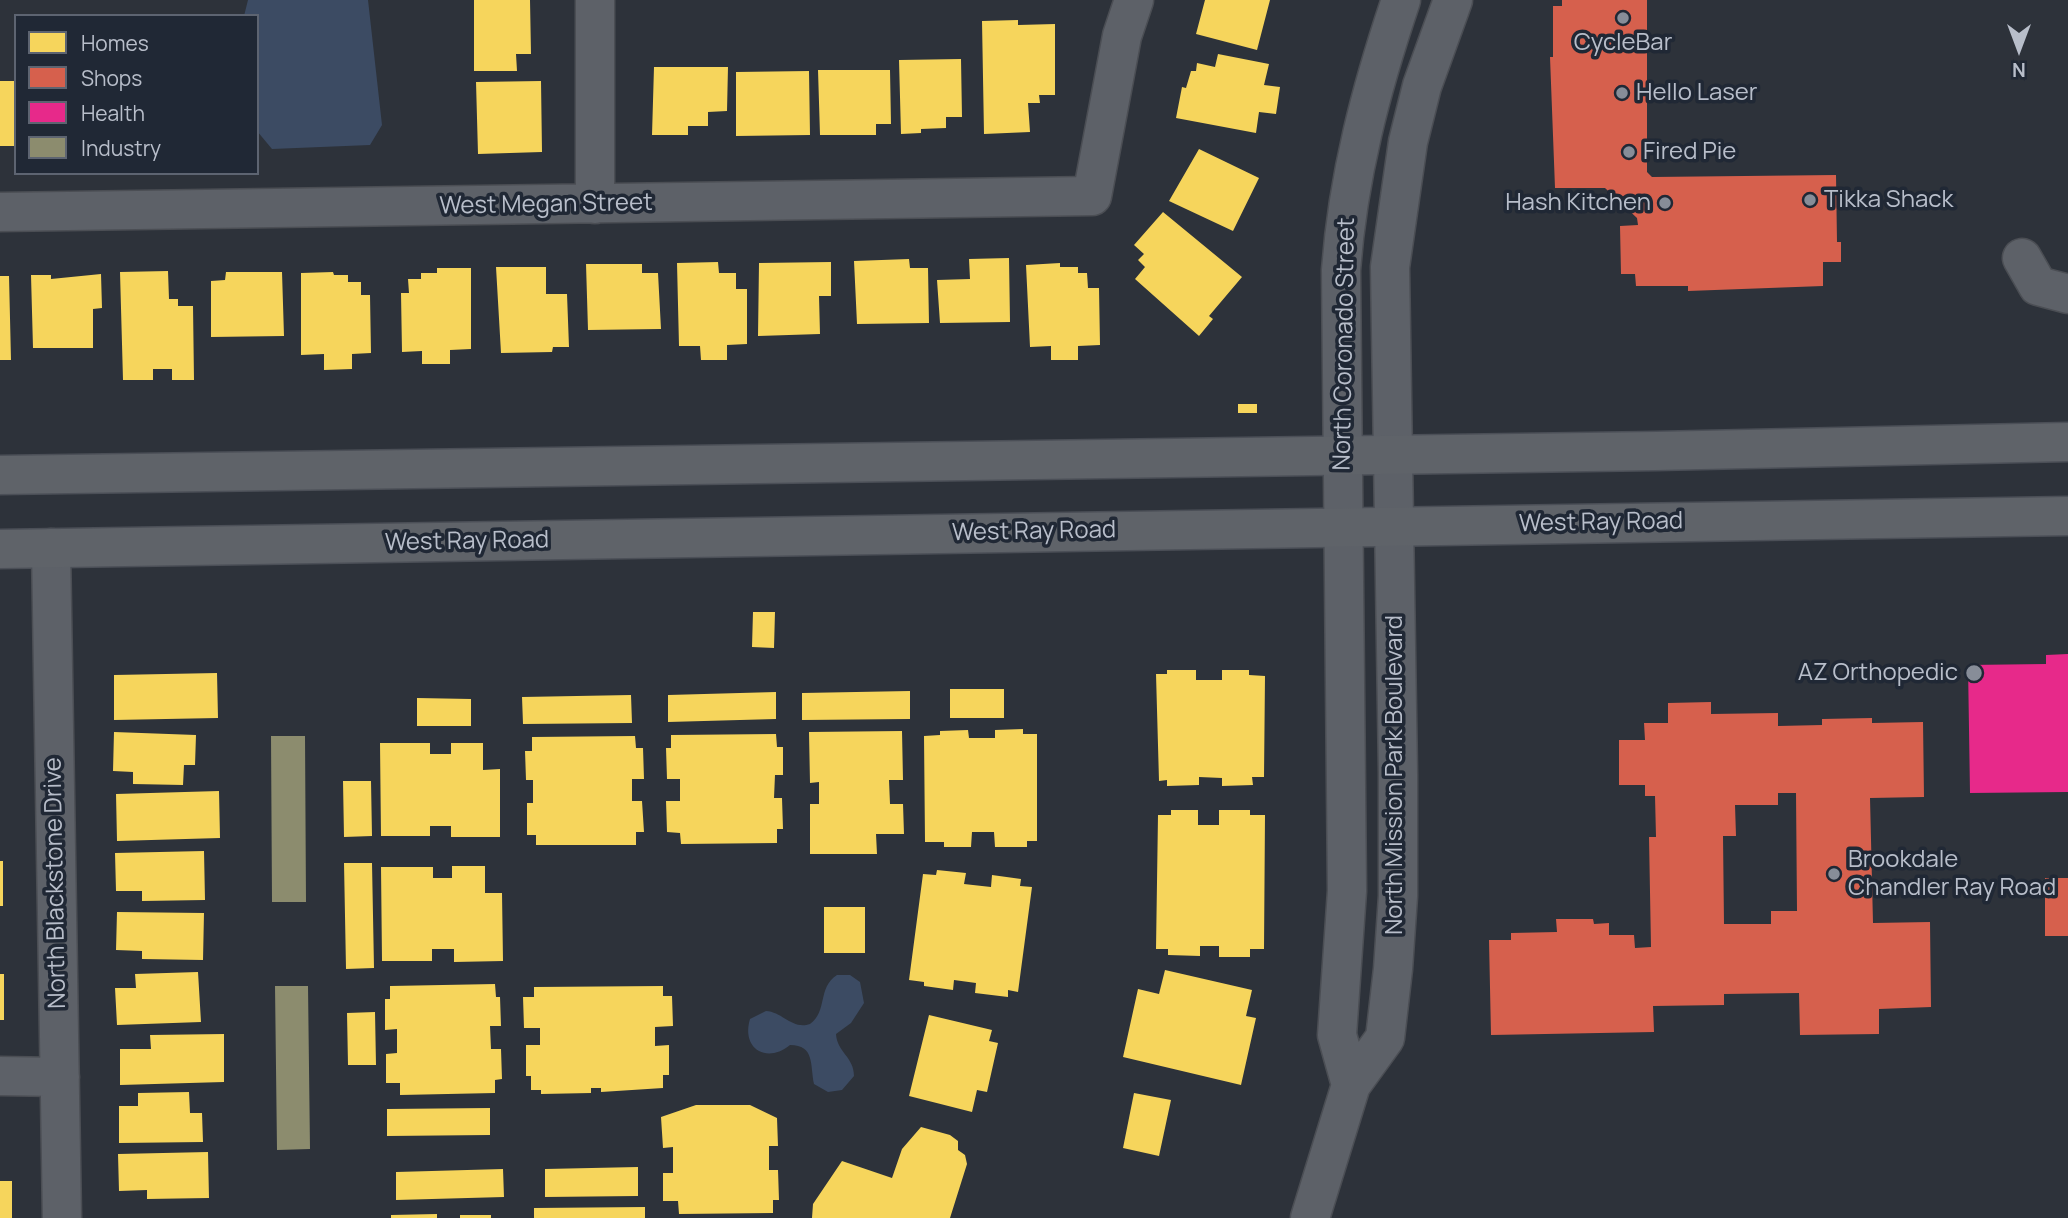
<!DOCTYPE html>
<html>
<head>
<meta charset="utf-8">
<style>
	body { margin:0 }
	#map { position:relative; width:2068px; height:1218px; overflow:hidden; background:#2d323a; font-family:Manrope,sans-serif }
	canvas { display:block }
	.legend { position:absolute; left:14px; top:14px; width:245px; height:161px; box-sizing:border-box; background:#202835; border:2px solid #5d6471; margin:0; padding:9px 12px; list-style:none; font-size:21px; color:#b8beca }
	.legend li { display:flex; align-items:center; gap:14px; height:35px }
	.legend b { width:35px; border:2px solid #5d6471 }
	.north { position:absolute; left:1984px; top:14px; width:70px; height:70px; -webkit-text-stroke:5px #202835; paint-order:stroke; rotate:180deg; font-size:19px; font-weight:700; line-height:28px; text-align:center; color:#b8beca }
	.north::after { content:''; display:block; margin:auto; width:24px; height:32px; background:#b8beca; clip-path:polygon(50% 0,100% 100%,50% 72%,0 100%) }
</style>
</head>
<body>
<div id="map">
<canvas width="2068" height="1218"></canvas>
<ul class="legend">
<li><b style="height:19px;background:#f6d55c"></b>Homes</li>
<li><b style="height:19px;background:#d6604d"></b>Shops</li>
<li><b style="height:19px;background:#e7298a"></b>Health</li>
<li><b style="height:19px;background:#8c8c6e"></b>Industry</li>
</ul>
<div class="north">N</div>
</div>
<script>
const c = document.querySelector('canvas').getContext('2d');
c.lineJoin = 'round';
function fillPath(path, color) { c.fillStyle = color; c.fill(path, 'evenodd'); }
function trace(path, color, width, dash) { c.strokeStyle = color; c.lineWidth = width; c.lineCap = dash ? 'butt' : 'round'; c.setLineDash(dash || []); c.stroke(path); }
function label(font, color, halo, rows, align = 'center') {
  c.font = font + ' Manrope,sans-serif'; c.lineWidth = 7; c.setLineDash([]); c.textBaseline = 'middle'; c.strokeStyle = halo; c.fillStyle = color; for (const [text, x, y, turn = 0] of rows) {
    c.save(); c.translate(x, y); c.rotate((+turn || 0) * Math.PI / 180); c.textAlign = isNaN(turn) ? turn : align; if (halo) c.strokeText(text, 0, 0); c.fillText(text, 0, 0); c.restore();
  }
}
const water = new Path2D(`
	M248,0H368L382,125L370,145L272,149L257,131V16H244Z
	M837,975H850L860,982L864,1003L851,1023L836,1034C837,1052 854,1057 854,1076L842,1090L828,1092L814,1084C810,1065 815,1045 790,1045C767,1064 741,1049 750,1019L766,1011C783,1012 792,1030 810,1024C828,1011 817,988 837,975Z`);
const homes = new Path2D(`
	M474,0H530L531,54H516L517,71H474Z
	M1205,0H1270L1257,50L1196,34Z
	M1018,20V25L1055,24V95H1039L1040,103H1028L1030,132L984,134L982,21Z
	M1218,54L1269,64L1264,85L1280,87L1276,114L1259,112L1256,133L1176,118L1182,87L1186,88L1191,71H1196L1197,63L1215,67Z
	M961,59L962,117H946V128L921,129V133L901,134L899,60Z
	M654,67H728L727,111L708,112V126H688V135H652Z
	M818,70H890L891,124H876V135H820Z
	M809,71L810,135L736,136V72Z
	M0,81H16V146H0Z
	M541,81L542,152L478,154L476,82Z
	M1199,149L1259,178L1233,231L1169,201Z
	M1163,212L1242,277L1209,316L1213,319L1199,336L1135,279L1145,267L1138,260L1144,254L1134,245Z
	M1009,258L1010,322L940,323L937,280L970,279L969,259Z
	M909,259L910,268H928L929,323L857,324L854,261Z
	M718,262L719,273H736V289H747V344L727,345V360H701L700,346H679L677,263Z
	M831,262V296H819L820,334L758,336L759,263Z
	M1060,263V267H1078V273H1087L1088,288H1099L1100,345L1078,346V360H1051V346L1030,347L1026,265Z
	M586,264H642V273H658L661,329L588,330Z
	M496,267H546V294H567L569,347H553L552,352L501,353Z
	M437,268H471V349L450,350V364H422V351L402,352L401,293H409L408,279H421V273H437Z
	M168,271L169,299H178V306H193L194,380H172V369H153V380H123L120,272Z
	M226,272H282L284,336L211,337V281L225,280Z
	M333,272L334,275H348V282H361V295H370L371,353L352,354V369L324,370V354L301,355V273Z
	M101,274L102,308L93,309V348H33L31,275H51V279Z
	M0,276H9L11,360H0Z
	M1238,404H1257V413H1238Z
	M753,612H775L774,648L752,647Z
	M1167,670H1196V680H1222V670H1249V675L1265,676L1264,777H1252L1253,785L1222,786V778L1199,777V785L1167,786V780L1159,781L1156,674H1167Z
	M217,673L218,718L114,720V675Z
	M950,689H1004V718H950Z
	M910,691V719L802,720V693Z
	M776,692V719L668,722V695Z
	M631,695L632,723L523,724L522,697Z
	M417,698L471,699V726H417Z
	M1023,729V734H1037V841H1027V847H995L994,832H972L971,847H944V842H925L924,736L940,735V731L968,730L969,738H995V730Z
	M902,731L903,780H889L890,804H903L904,834H876L877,854H810V804H819V782L810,783L809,732Z
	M114,732L196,735L195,765H184L183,785L133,784V772L113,771Z
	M776,734L777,747H783V775H775L774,798H782L783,829H777V843L681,844L680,833L667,832L666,801H680V779H667L666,748H671V735Z
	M635,736L636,748H643L644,779H632V801H642L644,832H636V845H536V835H527V803H533V780H526L525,751H532V737Z
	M380,743H430V754H451V743H483V770L500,769V837H451V826H430V836H381Z
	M343,781H371L372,836L344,837Z
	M219,791L220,838L117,841L116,794Z
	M1171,810H1198V825H1219V810H1250V815H1265L1264,949H1250V957H1219V946H1200V956L1168,955V949H1156L1158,815H1171Z
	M204,851L205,900L142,901V891H116L115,853Z
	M0,861H3V906H0Z
	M344,863H372L374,968L346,969Z
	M452,866H485V893H502L503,961L454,962V949H432V961H382L381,867H433V878H452Z
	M937,870L966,873L964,884L991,887L992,875L1021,879L1020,886L1032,887L1018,992L1008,990V997L975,993L976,983L954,980L953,990L924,986V982L909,980L923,874L936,875Z
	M824,907H865V953H824Z
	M117,912L204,913L203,960L142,959V951L116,950Z
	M1165,970L1252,990L1246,1016L1256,1018L1241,1085L1123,1057L1138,989L1159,994Z
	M198,972L201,1022L117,1025L115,988H136L135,974Z
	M0,974H4V1020H0Z
	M495,984L496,997H500L501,1026H490L491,1049H501L502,1079L495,1080V1093L400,1095V1083H386V1054L397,1053V1029L385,1030V999H390V986Z
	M663,986V996H672L673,1026L655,1027V1046L669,1045V1075H663V1088L601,1092V1088H591V1093L541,1094V1090H531V1076H526V1045H540V1028H524L523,997H534V987Z
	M375,1012L376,1065H348L347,1013Z
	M929,1015L992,1030L989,1041L998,1043L987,1092L977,1090L972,1112L909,1096Z
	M224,1034V1082L120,1085V1049H151L150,1035Z
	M189,1092L190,1113H202L203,1142L119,1143V1106H138V1093Z
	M1134,1093L1171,1100L1159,1156L1123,1148Z
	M696,1105H750L777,1118L778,1146H769V1170H778L779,1200H773V1213L679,1214L678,1201H663V1173H673V1147L663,1148L661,1117Z
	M490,1108V1135L387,1136V1109Z
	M921,1127L950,1135L958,1141V1150L965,1155L967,1164L950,1218H812L813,1204L842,1161L892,1178L902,1149Z
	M208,1152L209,1198L147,1199V1190L119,1191L118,1154Z
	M638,1167V1196L545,1197V1169Z
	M503,1169L504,1197L396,1200V1172Z
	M0,1181H12V1218H0Z
	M645,1207V1218H534V1208Z
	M437,1214V1218H391V1215Z
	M460,1215H491V1218H460Z`);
const shops = new Path2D(`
	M1562,0H1647V172L1652,177L1836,175L1837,242H1841V262H1823V286L1688,291V286H1636L1635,274H1621L1620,226L1638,225L1637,218L1605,188H1555L1550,57H1553V6H1562Z
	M1711,702V714L1778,713V726L1822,725V719L1872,718V723L1923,722L1924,797L1870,798L1873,923L1930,922L1931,1007L1879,1009V1034L1800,1035L1799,993L1724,994V1005L1653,1006L1654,1032L1491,1035L1489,940H1511V933L1557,932L1556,919H1593L1594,924L1609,923V935H1634L1635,948L1651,947L1649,837H1656L1655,796H1645V785H1619V740H1645L1644,723H1668V703ZM1778,793H1796L1797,911H1771V924H1724L1723,836H1736L1735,805H1778Z
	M2045,878H2068V936H2045Z`);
const health = new Path2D(`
	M2068,654V792L1970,793L1968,665L2046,664V655Z`);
const industry = new Path2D(`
	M271,736H305L306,902H272Z
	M275,986H308L310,1149L277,1150Z`);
const minor = new Path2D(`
	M595,0V204
	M0,212L1092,196L1122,36L1134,0
	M2022,258L2038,286L2068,294
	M51,548L62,1218
	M0,1076L60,1077
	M1351,1085L1337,1035L1347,891L1341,270C1348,176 1371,89 1401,0
	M1310,1218L1351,1085L1385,1038L1393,969L1398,896V774L1390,267L1408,142L1422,86L1453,0`);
const major = new Path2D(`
	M0,475L1656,451L2068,442
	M0,549L2068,516`);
const markers = [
	[1623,18,7,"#878d98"],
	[1622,93,7,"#878d98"],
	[1629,152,7,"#878d98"],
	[1810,200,7,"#878d98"],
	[1665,203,7,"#878d98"],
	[1974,673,9,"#878d98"],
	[1834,874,7,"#878d98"]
];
const poiNames = [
	["CycleBar",1623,43,"center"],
	["Hello Laser",1636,93],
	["Fired Pie",1643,152],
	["Tikka Shack",1824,200],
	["Hash Kitchen",1651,203,"right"],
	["AZ Orthopedic",1958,673,"right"],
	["Brookdale",1848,860],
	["Chandler Ray Road",1848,888]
];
const streetNames = [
	["West Megan Street",546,205,-1],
	["North Coronado Street",1345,344,-89],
	["West Ray Road",1601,523,-1],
	["West Ray Road",1034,532,-1],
	["West Ray Road",467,542,-1],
	["North Mission Park Boulevard",1395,775,-90],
	["North Blackstone Drive",56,883,-91]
];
fillPath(water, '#3c4b63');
fillPath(homes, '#f6d55c');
fillPath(shops, '#d6604d');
fillPath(health, '#e7298a');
fillPath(industry, '#8c8c6e');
trace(minor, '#4b4e54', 41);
trace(major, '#4b4f57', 41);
trace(minor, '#5d6168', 38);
trace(major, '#5f6369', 38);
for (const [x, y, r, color] of markers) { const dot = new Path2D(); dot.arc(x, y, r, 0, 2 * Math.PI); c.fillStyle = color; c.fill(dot); trace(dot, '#202835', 2.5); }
label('24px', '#b8beca', '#202835', poiNames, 'left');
label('24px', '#b8beca', '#202835', streetNames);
</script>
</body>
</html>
